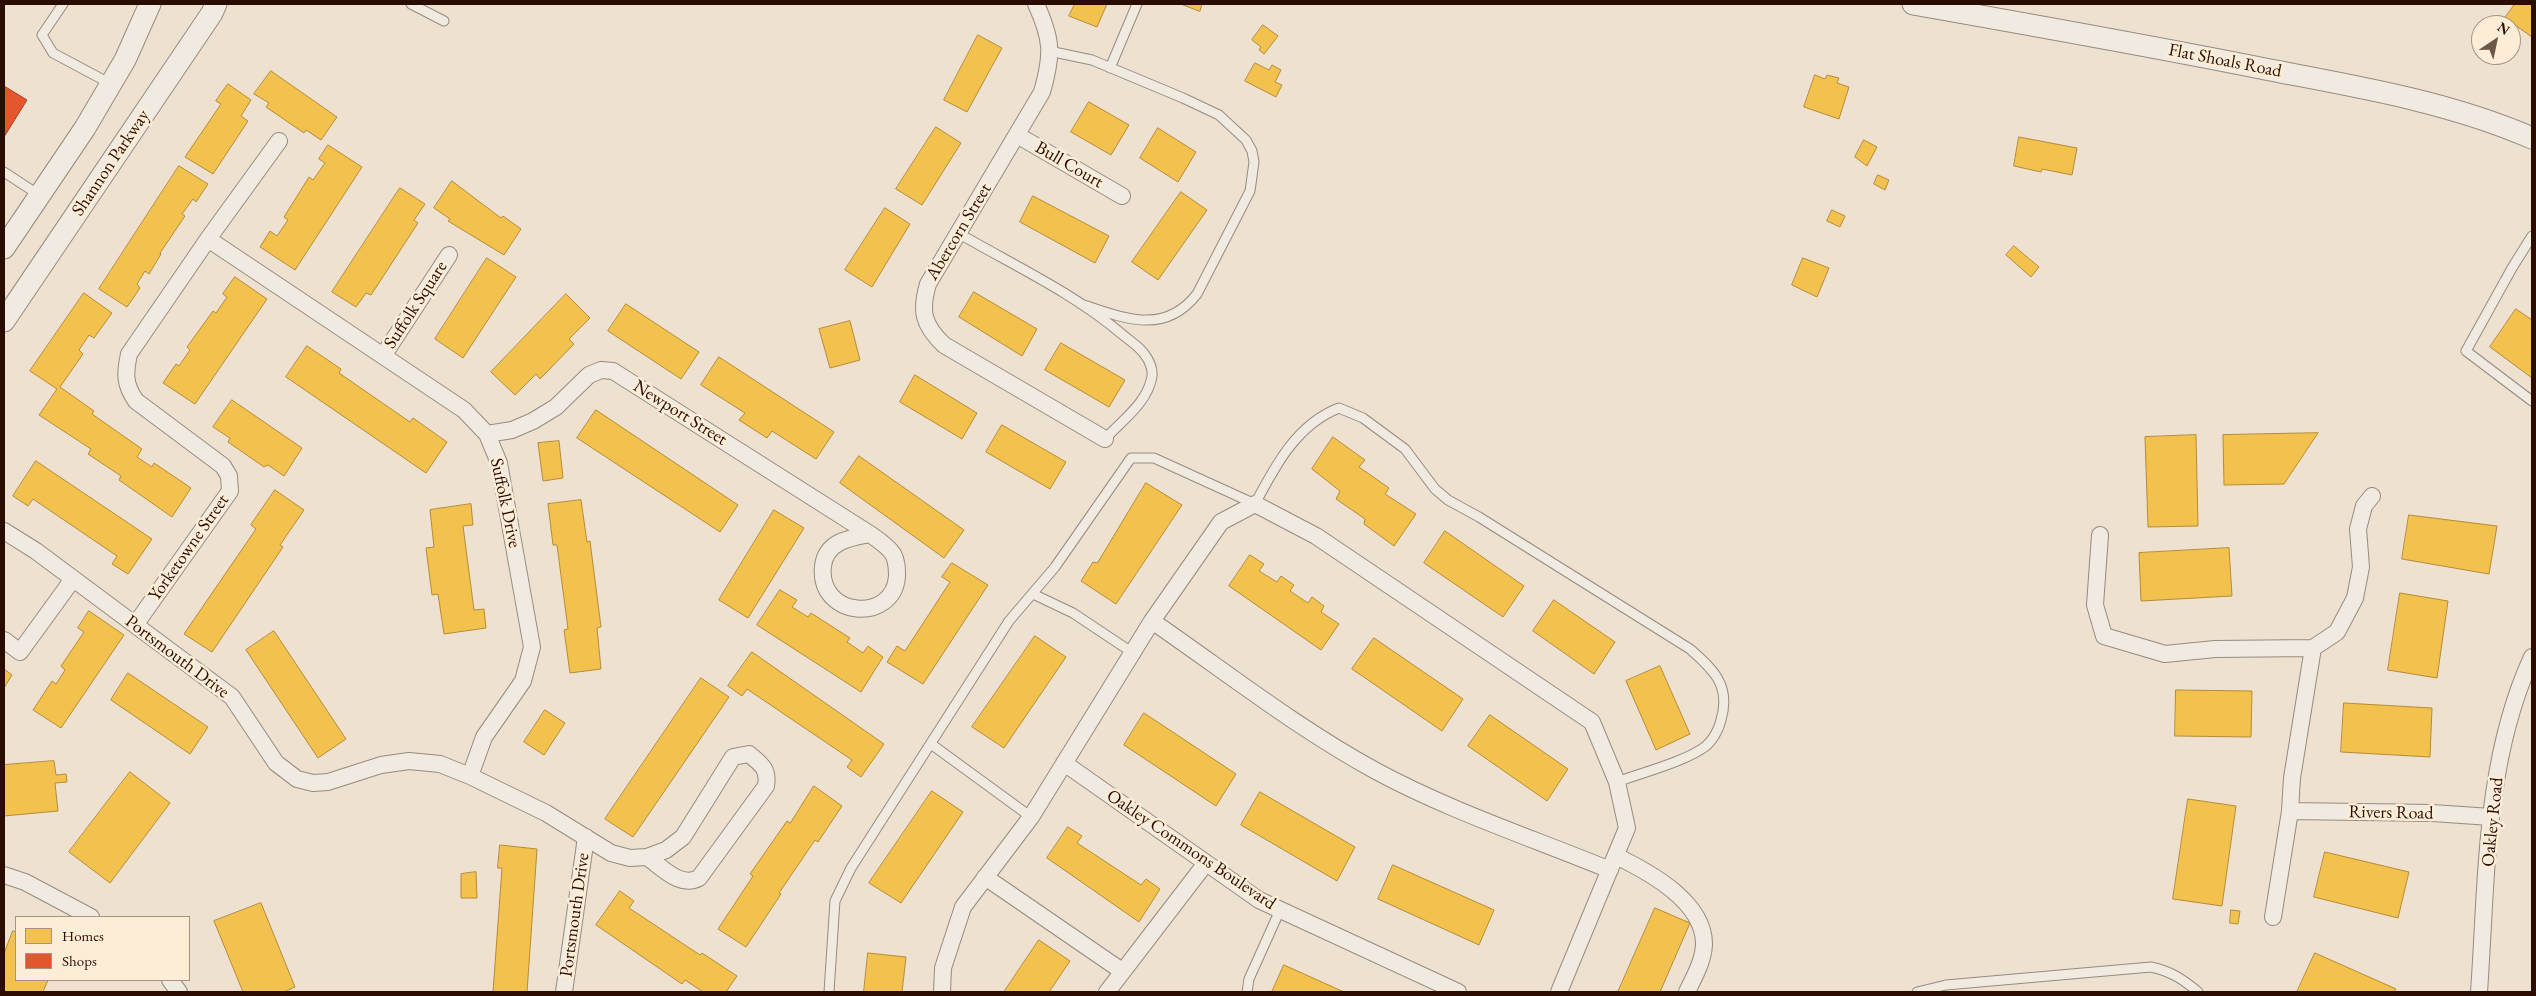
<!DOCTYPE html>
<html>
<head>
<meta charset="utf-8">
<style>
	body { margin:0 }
	#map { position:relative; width:2536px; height:996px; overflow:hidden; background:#eee1cf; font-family:"EB Garamond",serif }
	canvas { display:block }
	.frame { position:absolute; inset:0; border:5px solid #2a0c00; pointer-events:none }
	.legend { position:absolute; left:15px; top:916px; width:175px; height:65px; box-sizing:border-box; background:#fcedd7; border:1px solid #a89381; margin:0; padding:6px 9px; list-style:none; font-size:15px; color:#2a0c00 }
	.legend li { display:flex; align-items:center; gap:10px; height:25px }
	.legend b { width:25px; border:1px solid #a89381 }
	.north { position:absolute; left:2471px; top:15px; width:50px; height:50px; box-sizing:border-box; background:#fcedd7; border:1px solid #a89381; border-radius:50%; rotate:34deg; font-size:14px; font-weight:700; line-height:20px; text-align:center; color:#2a0c00 }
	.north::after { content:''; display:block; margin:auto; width:18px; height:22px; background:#6f5748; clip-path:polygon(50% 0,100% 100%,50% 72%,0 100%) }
</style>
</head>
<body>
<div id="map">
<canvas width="2536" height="996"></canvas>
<div class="frame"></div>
<ul class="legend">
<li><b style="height:14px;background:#f2c14e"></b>Homes</li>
<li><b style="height:14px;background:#e4572e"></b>Shops</li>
</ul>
<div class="north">N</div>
</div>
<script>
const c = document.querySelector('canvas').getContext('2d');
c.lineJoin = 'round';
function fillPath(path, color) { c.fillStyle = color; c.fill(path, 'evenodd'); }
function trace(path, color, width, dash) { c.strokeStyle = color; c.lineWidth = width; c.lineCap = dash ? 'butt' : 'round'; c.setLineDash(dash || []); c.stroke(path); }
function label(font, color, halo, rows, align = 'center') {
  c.font = font + ' "EB Garamond",serif'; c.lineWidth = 5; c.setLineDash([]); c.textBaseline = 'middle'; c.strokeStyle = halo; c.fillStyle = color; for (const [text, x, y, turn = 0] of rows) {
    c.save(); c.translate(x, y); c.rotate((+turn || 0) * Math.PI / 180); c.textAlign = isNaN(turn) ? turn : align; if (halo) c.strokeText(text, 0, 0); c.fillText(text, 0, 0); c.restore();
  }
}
const homes = new Path2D(`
	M1075,4H1107L1097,27L1069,16Z
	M1181,4H1202L1200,11Z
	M2515,4H2532V37L2505,18Z
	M1263,25L1278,36L1264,54L1259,50L1261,47L1252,40Z
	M978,35L1002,48L967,112L944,100Z
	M1255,63L1269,70L1272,65L1281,70L1275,82L1282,85L1276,97L1245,81Z
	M271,71L337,117L321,140L306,130L304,133L266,107L269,103L254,94Z
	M1815,75L1825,79L1827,75L1839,78L1837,83L1849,87L1839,119L1804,107Z
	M228,84L251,100L241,116L248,121L213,174L185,157L221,104L216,101Z
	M1089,102L1129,125L1111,155L1071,132Z
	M936,127L961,143L922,205L896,189Z
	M1158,128L1196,152L1178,182L1140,158Z
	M2019,137L2077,148L2072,175L2042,169L2041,172L2014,166Z
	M1864,140L1877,147L1867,166L1855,157Z
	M328,145L362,167L295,270L260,247L270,231L277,236L288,220L284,217L309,177L313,180L325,163L319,159Z
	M179,166L208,184L196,202L193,199L182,214L185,216L160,253L161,254L149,274L145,271L137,284L140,288L127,307L99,289Z
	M1878,175L1889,180L1885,190L1874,184Z
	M452,181L501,218L503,216L521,229L504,255L448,221L450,219L434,208Z
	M400,188L425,204L414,220L418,223L371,295L366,293L356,307L332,292Z
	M1181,192L1207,210L1158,280L1132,262Z
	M1033,196L1109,236L1095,263L1020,222Z
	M885,208L910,224L872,287L845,270Z
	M1832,210L1845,216L1840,227L1827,221Z
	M2014,246L2039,267L2031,277L2006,255Z
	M487,258L516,277L463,358L435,339Z
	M1803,258L1829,268L1817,297L1792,285Z
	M235,277L267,299L195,404L163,383L176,364L179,366L190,350L187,347L213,311L216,313L227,297L223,294Z
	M974,292L1037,329L1022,356L959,317Z
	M84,293L112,313L94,338L89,335L79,350L83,354L60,387L94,411L92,414L142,449L137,457L152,467L154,463L191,488L172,517L119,480L121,476L88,454L91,449L39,415L57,389L30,371Z
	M566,294L590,318L569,339L574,344L540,379L536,374L515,395L491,372Z
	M626,304L699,352L681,379L608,331Z
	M2516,309L2532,320V378L2490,347Z
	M850,321L860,360L830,368L819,329Z
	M1061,343L1125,380L1109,407L1045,370Z
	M307,346L341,369L339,373L410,422L413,418L447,442L426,473L286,377Z
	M719,357L834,432L816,459L772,431L767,438L739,420L745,413L701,385Z
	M915,375L977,413L962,439L900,402Z
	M232,400L302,448L284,476L268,465L264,467L228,442L230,438L213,427Z
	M596,410L738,505L720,532L577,438Z
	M1002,425L1066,462L1050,489L986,452Z
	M2318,433L2284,484L2224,485L2223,435Z
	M2196,435L2198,526L2148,527L2145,437Z
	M1333,437L1365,460L1359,467L1389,488L1385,494L1416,514L1394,546L1364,524L1365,519L1336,499L1340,491L1312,469Z
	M559,441L563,478L543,481L538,443Z
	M859,456L964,530L944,558L840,483Z
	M36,461L152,539L128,574L112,564L117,556L33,499L28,506L13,496Z
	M1146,483L1182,505L1116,604L1081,581L1093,562L1097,563Z
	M275,490L304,510L280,545L283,547L212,652L184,634L256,529L251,525Z
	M581,500L587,542L590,541L601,627L597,628L601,669L570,673L564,630L568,629L557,545H553L548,504Z
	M471,504L473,525L463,526L474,610L484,609L486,628L444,634L438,594L432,595L426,548L434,547L430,510Z
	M774,510L804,528L748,618L719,600Z
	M2409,515L2497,526L2489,574L2402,559Z
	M1445,531L1524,586L1503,617L1424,563Z
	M2229,548L2232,596L2141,601L2139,553Z
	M1250,555L1264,564L1259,571L1277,582L1281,576L1294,585L1290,591L1308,603L1312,597L1324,606L1321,612L1339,624L1321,650L1229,586Z
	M952,563L988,585L923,684L887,662L897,646L905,651L950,582L942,577Z
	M780,590L797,600L792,607L808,617L811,613L850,638L847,642L863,653L868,646L883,657L861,692L757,625Z
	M2400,593L2448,601L2437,678L2388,670Z
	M1554,600L1615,642L1594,674L1533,631Z
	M89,611L124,635L61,728L33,710L52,681L56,684L65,670L61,666L84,632L78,628Z
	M274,631L346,739L318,758L246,650Z
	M1035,636L1066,657L1004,748L972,727Z
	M1374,638L1463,699L1442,731L1352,669Z
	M752,652L884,744L861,777L847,767L852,760L747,689L742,696L728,686Z
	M1660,666L1690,734L1656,750L1626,681Z
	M4,669L12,675L4,688Z
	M128,673L208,727L190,754L111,700Z
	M701,678L729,697L633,837L605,819Z
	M2176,690L2252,691L2251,737L2175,736Z
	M2344,703L2432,708L2430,757L2341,752Z
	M545,710L565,723L544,755L524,742Z
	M1144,713L1236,774L1216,806L1124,745Z
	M1490,715L1568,769L1547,801L1468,746Z
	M54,761L56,775L66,774L67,782L55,783L58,811L4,816V765Z
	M130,772L170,803L110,883L69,852Z
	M814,786L842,806L818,842L815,840L779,893L781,894L746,947L718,929L753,876L750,874L787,821L790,823Z
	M932,791L963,812L901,903L869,883Z
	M1260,792L1355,847L1337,881L1241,825Z
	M2188,799L2236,806L2222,906L2173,899Z
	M1068,827L1082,836L1077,843L1141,885L1146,879L1160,889L1139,922L1047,858Z
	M500,845L537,849L527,992H493L502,868H498Z
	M2325,852L2409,872L2398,918L2314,897Z
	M1393,865L1494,910L1479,945L1378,899Z
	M476,872L477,898H461V874Z
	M620,891L634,901L629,908L700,955L702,953L737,976L726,992H703L685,980L682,984L596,925Z
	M261,903L295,987L284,992H243L214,921Z
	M1655,908L1690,923L1660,992H1618Z
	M2231,910L2240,911L2238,924L2230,923Z
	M13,931L16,932V980H48L43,992H4V954Z
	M1039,940L1070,961L1049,992H1004Z
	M868,953L906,957L902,992H864Z
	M2315,953L2396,989L2394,992H2297Z
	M1284,965L1344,992H1272Z`);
const shops = new Path2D(`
	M4,86L27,100L4,137Z`);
const service = new Path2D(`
	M63,4L42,35L53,53L111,84
	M411,4L444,21
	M1049,51L1092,60L1183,98L1219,115L1246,140L1252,151L1254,162L1250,191L1197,294C1164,336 1124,318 1081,304
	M1110,68L1137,4
	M4,172L39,195
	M958,233C1013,265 1074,293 1123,335C1130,341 1140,347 1145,355C1149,360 1153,369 1152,376C1148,403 1121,421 1105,439
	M2532,236L2512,268L2466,351L2532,401
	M1033,594L1073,613L1133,653
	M931,744L1031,817
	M829,992L835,901L851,868L1009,621L1055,567L1131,458H1154L1255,504C1275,466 1297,424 1339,408L1363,418L1405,449L1435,489L1448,500L1479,517L1690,649C1714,670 1731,686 1721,720C1719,729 1713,740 1706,746C1687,761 1641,773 1617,782
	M1247,992L1249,979L1280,910
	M1917,992L1946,985L2151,967C2170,971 2183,979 2198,992`);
const minor = new Path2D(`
	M1036,4C1052,39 1053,54 1042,92L928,284C920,311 923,325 944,345L1105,439
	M1017,135L1122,196
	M208,239L464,410L487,434L499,463L532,647L523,681L484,737L470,776
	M383,356L449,255
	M487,434L512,430L533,421L556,407L589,375L601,370L613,371L870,534
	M4,531L36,551L232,697L276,763L297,779L313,783L328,782L381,765L409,761L440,764L470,776L546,813L611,853L630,858L647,857
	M870,534C877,539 888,546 893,554C897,561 897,568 897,576C894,624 817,618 823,566C826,541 850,538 870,534Z
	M2100,535L2095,605L2104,636L2165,654L2215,649L2313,648L2337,632L2355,598L2361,567L2358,529L2364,506L2372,496
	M1152,621C1226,672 1297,728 1376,771C1450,811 1532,838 1610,870
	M135,625L230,491L229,476L223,466L136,401C124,384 125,373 129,354L208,239L279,141
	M4,640L20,652L73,579
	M749,754C761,764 769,769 766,786L699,878C680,888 663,868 647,857L666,850L683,837L733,757Z
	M1064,763L1259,900L1458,992
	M2290,811L2432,813L2491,817
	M1616,856C1649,872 1705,902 1704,945C1703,962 1694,977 1687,992
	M4,875L25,882L91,917
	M985,877L1122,971
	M2273,917L2290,811L2292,778L2313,648
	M170,980L179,992
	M564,992L586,837
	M942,992L943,968L963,907L1031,817L1152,621L1221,522L1255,504L1316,536L1592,722L1617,782L1627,828L1559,992
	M1107,992L1206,863
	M2479,992C2487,880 2484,761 2532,657`);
const tertiary = new Path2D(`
	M1913,4C2032,25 2151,46 2270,70C2359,87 2449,102 2532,138
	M4,248L85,128L125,60L150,4
	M4,321L212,13L216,4`);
const streetNames = [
	["Flat Shoals Road",2225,61,11],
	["Shannon Parkway",111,163,-56],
	["Bull Court",1069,165,30],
	["Abercorn Street",959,232,-59],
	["Suffolk Square",416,305,-57],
	["Newport Street",680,413,32],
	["Suffolk Drive",505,503,78],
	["Yorketowne Street",189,548,-55],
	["Portsmouth Drive",177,657,37],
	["Rivers Road",2391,813,1],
	["Oakley Road",2493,822,-84],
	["Oakley Commons Boulevard",1191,850,34],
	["Portsmouth Drive",575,915,-82]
];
fillPath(homes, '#f2c14e');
trace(homes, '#b68b37', 1);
fillPath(shops, '#e4572e');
trace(shops, '#ac4020', 1);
trace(service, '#978b80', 11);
trace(minor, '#978b80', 18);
trace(tertiary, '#978b80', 23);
trace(service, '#f0eae0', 9);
trace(minor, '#f0eae0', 16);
trace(tertiary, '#f0eae0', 21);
label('18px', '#2a0c00', '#fcedd7', streetNames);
</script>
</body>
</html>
